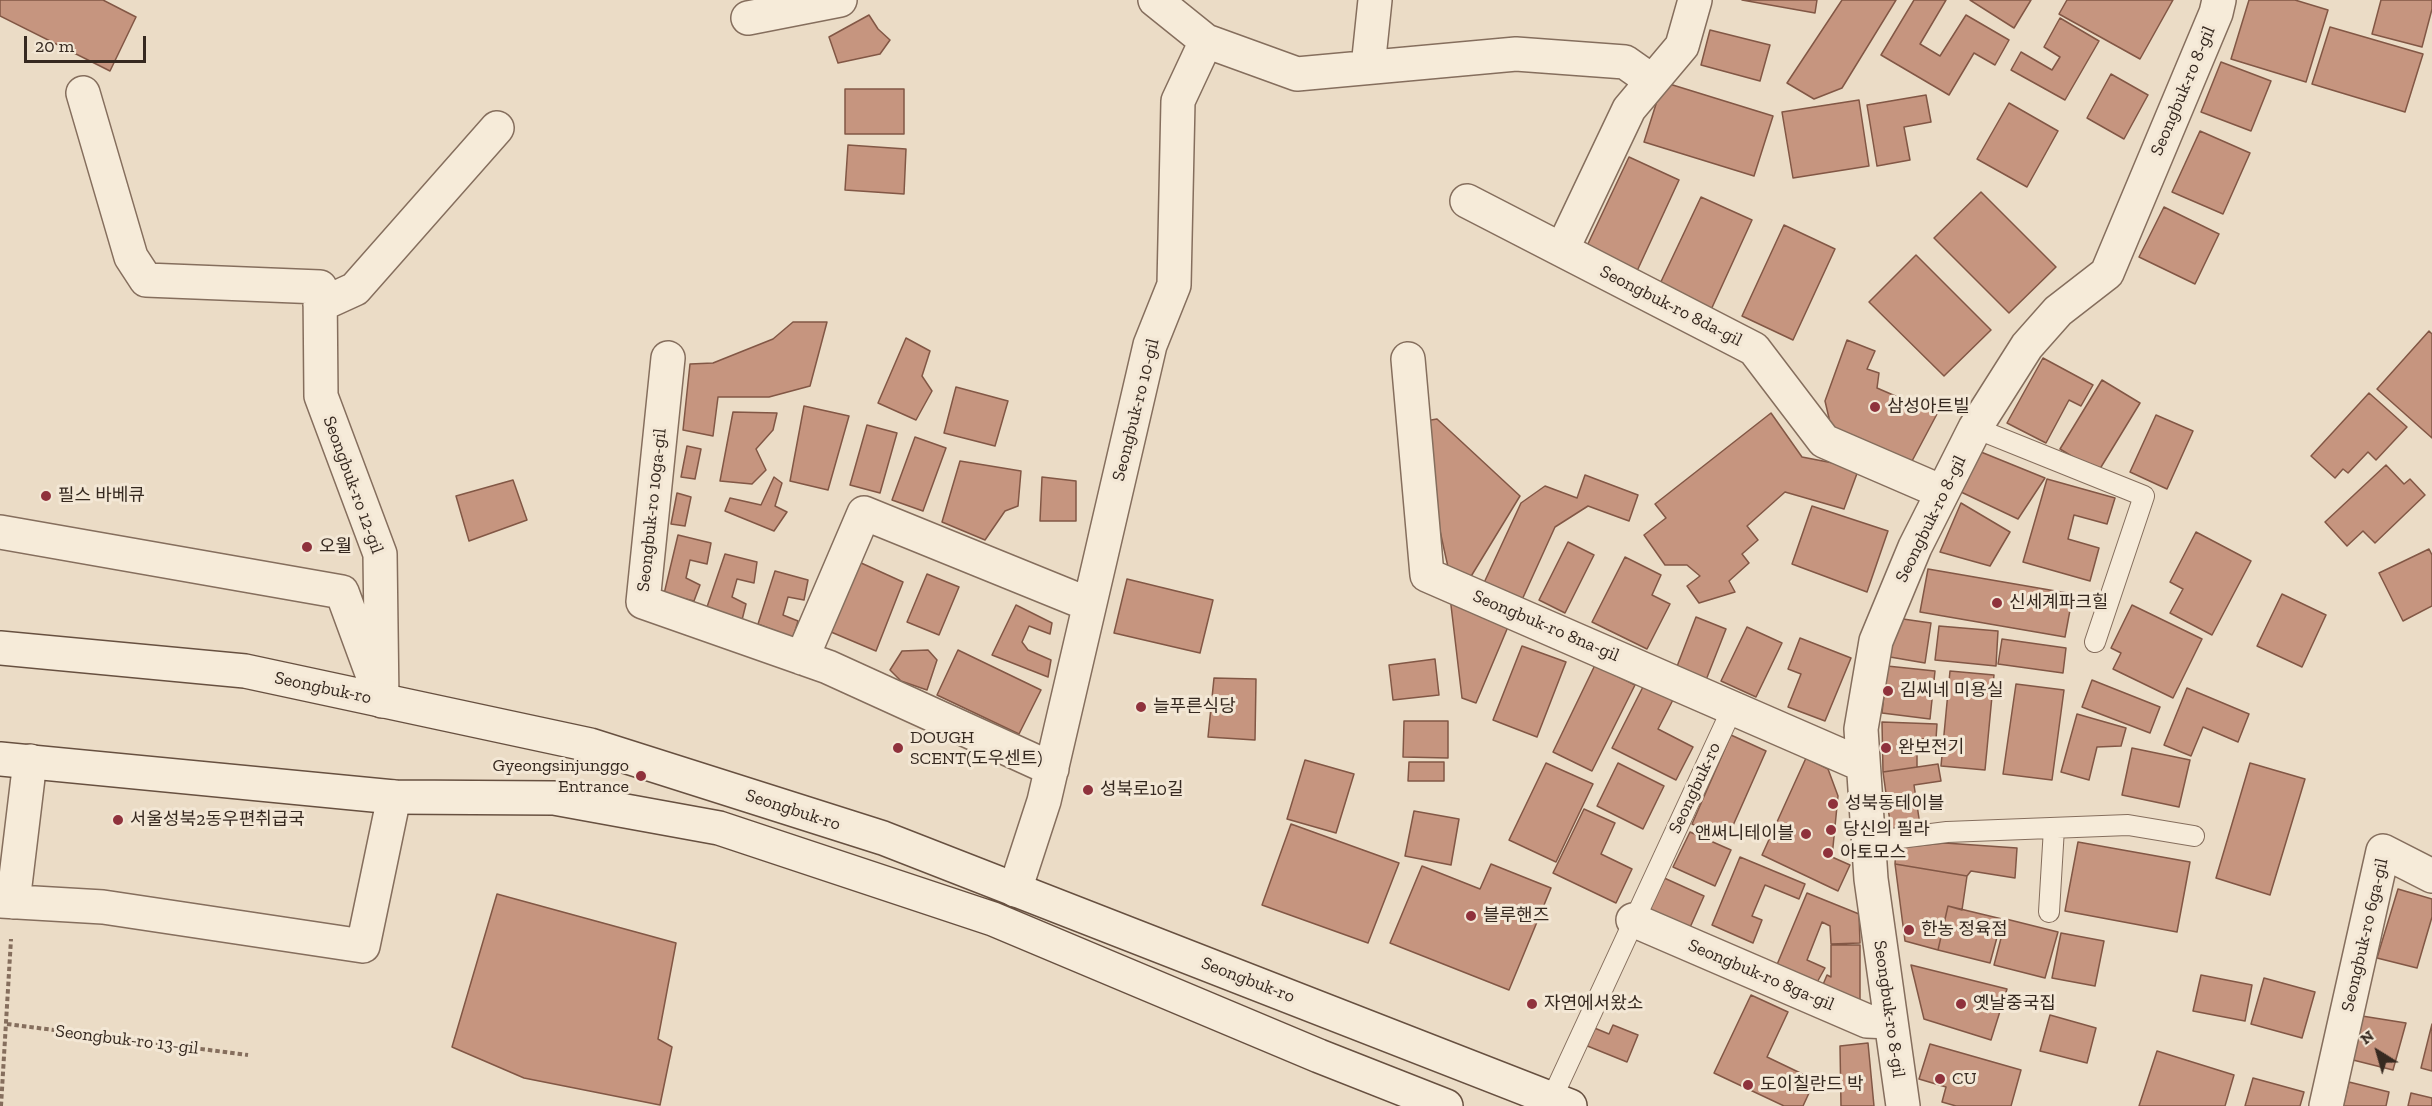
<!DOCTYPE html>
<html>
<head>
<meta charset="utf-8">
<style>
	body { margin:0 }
	#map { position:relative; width:2432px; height:1106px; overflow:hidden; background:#ebdcc6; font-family:"Zilla Slab",serif }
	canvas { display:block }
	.north { position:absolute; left:2348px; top:1022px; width:60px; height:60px; -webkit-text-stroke:4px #f3e7d5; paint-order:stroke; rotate:323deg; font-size:16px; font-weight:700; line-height:24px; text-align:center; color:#362920 }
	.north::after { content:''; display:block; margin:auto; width:21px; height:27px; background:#362920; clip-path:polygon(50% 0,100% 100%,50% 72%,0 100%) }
	.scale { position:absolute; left:24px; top:36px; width:122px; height:27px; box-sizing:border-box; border:3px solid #362920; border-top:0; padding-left:8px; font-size:18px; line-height:21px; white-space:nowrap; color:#362920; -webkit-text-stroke:4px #f3e7d5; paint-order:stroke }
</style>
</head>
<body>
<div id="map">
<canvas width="2432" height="1106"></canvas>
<div class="north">N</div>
<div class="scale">20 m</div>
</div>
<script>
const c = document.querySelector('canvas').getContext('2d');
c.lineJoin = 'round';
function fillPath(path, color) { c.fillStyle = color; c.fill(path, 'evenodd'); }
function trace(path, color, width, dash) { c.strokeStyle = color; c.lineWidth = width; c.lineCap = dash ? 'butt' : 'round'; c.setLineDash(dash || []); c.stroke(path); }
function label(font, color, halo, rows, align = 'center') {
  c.font = font + ' "Zilla Slab","Noto Sans KR",serif'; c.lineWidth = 6; c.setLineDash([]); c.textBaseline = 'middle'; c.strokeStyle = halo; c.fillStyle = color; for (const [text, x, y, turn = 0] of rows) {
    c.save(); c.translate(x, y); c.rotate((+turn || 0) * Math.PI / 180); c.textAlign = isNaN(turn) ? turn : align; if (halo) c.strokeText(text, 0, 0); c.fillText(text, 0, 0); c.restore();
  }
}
const building = new Path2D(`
	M0,0H103L136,17L110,71L0,16Z
	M1742,0H1817L1815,13Z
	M1842,0H1896L1842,88L1814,99L1787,83Z
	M1914,0H1946L1920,44L1940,56L1966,15L2009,40L1995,65L1974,53L1949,95L1881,55Z
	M1970,0H2031L2014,28Z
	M2067,0H2173L2140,59L2059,14Z
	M2249,0H2295L2328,10L2306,82L2231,59Z
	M2381,0H2432V9L2422,47L2372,34Z
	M869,15L878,29L890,40L880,54L838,63L829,37Z
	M2060,18L2099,41L2065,100L2011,70L2021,52L2052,70L2060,57L2044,47Z
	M2330,27L2423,54L2405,112L2312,84Z
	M1710,30L1770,45L1760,81L1701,65Z
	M2221,62L2271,81L2251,131L2201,112Z
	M2111,74L2148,95L2124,139L2087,118Z
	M1663,82L1773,116L1754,176L1644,142Z
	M845,89H904V134H845Z
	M1926,95L1931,122L1904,127L1910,160L1877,166L1867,105Z
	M1859,100L1869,166L1793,178L1782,112Z
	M2009,103L2058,131L2027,187L1977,159Z
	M2200,131L2250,153L2223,214L2172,192Z
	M848,145L906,149L904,194L845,190Z
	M1629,157L1679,180L1637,271L1586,248Z
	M1981,192L2056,267L2009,313L1934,238Z
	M1701,197L1752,220L1710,312L1658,288Z
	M2164,207L2219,234L2195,284L2139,257Z
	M1784,225L1835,249L1793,340L1742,316Z
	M1916,255L1991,330L1944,376L1869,302Z
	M793,322H827L810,386L769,397H718L713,436L683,430L690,364L713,363L773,339Z
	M2429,331L2432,334V438L2377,389Z
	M906,338L930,351L922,376L932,391L916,420L878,403Z
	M1847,340L1875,351L1867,369L1879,373L1877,388L1937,414L1911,463L1832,431L1825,401Z
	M2043,358L2093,385L2081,406L2069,400L2046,443L2007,423Z
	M2102,380L2140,403L2098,472L2060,449Z
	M956,387L1008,401L995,446L944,433Z
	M2369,393L2407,427L2376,460L2368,452L2348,473L2343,469L2335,478L2311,456Z
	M804,406L849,416L828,490L790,481Z
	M733,412L777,413L773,430L756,449L766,470L752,484L720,481Z
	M1771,413L1802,457L1859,468L1844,509L1785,492L1747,526L1758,540L1742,554L1749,563L1729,581L1735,592L1699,603L1687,586L1700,576L1687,565H1665L1644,535L1666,518L1655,504Z
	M2156,415L2193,431L2167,489L2130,472Z
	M1437,419L1520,496L1470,578L1448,567L1423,454L1425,421Z
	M867,425L897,433L880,493L850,485Z
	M915,437L946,448L923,511L892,500Z
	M687,446L701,449L695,479L681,477Z
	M1981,452L2045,478L2018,519L1961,492Z
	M960,461L1021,471L1018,506L1005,511L985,540L942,522Z
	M2386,465L2404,484L2410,479L2425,495L2375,543L2363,531L2347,546L2325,522Z
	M1585,475L1638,495L1629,521L1588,506L1555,527L1521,602L1483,585L1521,503L1545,486L1577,498Z
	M774,477L782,483L775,506L787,512L774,531L725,511L730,498L761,505Z
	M1042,477L1076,481V521H1040Z
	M2047,479L2115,498L2107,524L2074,515L2068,539L2099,548L2090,581L2023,562Z
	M513,480L527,520L469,541L456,496Z
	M677,493L691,497L685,526L671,524Z
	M1961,503L2010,532L1990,566L1940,552Z
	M1812,506L1888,531L1867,592L1792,564Z
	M2196,532L2251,561L2212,635L2170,613L2183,589L2170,582Z
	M678,535L711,543L707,564L690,560L686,578L700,585L694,601L664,594Z
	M1568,542L1594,555L1565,613L1539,600Z
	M2429,549L2432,555V606L2403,621L2379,573Z
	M725,554L757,562L754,583L737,579L732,597L746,604L742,620L707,607Z
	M1625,557L1661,575L1652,595L1670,604L1647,649L1592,622Z
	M859,562L903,582L876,651L831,632Z
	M1928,569L2073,594L2065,637L1920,612Z
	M775,571L808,580L804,600L788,597L783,615L798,621L793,638L758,624Z
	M927,574L959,587L939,635L907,622Z
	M1127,579L1213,600L1200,653L1114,633Z
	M2282,594L2326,615L2302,667L2257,646Z
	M1450,597L1510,622L1476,703L1462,698Z
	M1016,605L1052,623L1050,634L1029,626L1022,642L1028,650L1051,660L1048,677L992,655Z
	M2132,605L2202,639L2173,698L2113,669L2121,653L2111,648Z
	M1696,617L1726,629L1706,680L1676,669Z
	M1896,618L1931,623L1925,663L1890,657Z
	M1939,626L1998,631L1996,666L1935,660Z
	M1747,627L1782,643L1756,697L1721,681Z
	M1800,638L1851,658L1825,721L1788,707L1801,674L1788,669Z
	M2002,639L2066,648L2063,673L1998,664Z
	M1522,646L1566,662L1537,737L1493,720Z
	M928,650L937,660L927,690L901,681L890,670L902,651Z
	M958,650L1041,690L1019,734L937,695Z
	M1435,659L1439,695L1393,700L1389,665Z
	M1595,665L1635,685L1592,771L1553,752Z
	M1887,666L1935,671L1930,719L1882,713Z
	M1950,671L1994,675L1985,770L1941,766Z
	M1214,678L1256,679L1255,740L1208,737Z
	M1647,679L1676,694L1658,729L1693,747L1676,780L1612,748Z
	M2092,680L2160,707L2150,733L2082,707Z
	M2016,684L2064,690L2052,780L2003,774Z
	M2187,688L2249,714L2238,742L2203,727L2191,756L2164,745Z
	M2077,714L2126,728L2121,746L2097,747L2089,780L2061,772Z
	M1404,721H1448V758L1403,757Z
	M1882,722L1937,724L1936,739H1917V767L1883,772Z
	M1731,735L1766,751L1727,839L1692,824Z
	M2132,748L2190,760L2179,807L2122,795Z
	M1806,758L1828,769L1838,796L1832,857L1850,865L1838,891L1762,855Z
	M1305,760L1354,774L1336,833L1287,819Z
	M1409,762H1444V781H1408Z
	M1546,763L1593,784L1556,862L1509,840Z
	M1618,763L1664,786L1643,829L1597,806Z
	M2250,763L2305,779L2270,895L2216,878Z
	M1938,764L1941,781L1914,785L1920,825L1891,829L1883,772Z
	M1584,809L1615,823L1601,854L1632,869L1616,903L1553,873Z
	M1414,811L1459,819L1451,865L1405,856Z
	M1291,824L1399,863L1368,943L1262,905Z
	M1690,832L1731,850L1715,886L1673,867Z
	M2078,842L2190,862L2177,932L2065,911Z
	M1945,843L2017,848L2015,878L1971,871L1967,876L1895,864L1896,848Z
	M1740,857L1805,884L1799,899L1765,885L1752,916L1762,920L1753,943L1712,925Z
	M1491,864L1551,888L1509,990L1390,943L1422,866L1480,889Z
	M1895,864L1967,876L1962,910L1948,906L1938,950L1905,941Z
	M1662,877L1704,896L1688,932L1646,912Z
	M2398,889L2432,899V917L2417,968L2377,958Z
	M1807,893L1859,914L1860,943L1831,944L1830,926L1822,922L1807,960L1825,968L1815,986L1776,967Z
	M497,894L676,943L658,1039L672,1047L660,1105L524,1078L452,1047Z
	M1948,906L2002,919L1990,963L1938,950Z
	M2006,919L2058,932L2045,978L1994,965Z
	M2061,933L2104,941L2095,986L2052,978Z
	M1831,945H1860V1003L1822,987L1827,975L1831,977Z
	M1911,965L2007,989L1991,1040L1924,1019Z
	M2201,975L2252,985L2245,1021L2193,1011Z
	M2264,978L2315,992L2302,1038L2251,1024Z
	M1751,995L1788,1012L1767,1057L1815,1080L1803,1106H1784L1714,1073Z
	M2050,1015L2096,1028L2087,1063L2040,1051Z
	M2362,1016L2406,1023L2393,1070L2353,1060Z
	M2432,1024V1071L2421,1068Z
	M1613,1025L1638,1035L1627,1062L1585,1045L1592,1027L1609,1034Z
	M1868,1043L1874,1106H1841L1840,1046Z
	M1930,1044L2021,1070L2011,1106H1956L1942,1102L1946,1087L1919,1079Z
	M2157,1051L2234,1075L2225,1106H2139Z
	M2253,1078L2304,1092L2300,1106H2245Z
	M2349,1082L2389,1092L2386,1106H2343Z
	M2411,1093L2432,1098V1106H2408Z`);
const path = new Path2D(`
	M7,1024L248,1055
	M1,1106L11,939`);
const lane = new Path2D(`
	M1975,428L2144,496L2095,642
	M1868,842L1947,832L2128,825L2194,836
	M2049,912L2054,828
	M1552,1098L1733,707`);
const street = new Path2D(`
	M1155,0L1206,41L1297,74L1516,54L1625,62L1652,81
	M748,18L840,0
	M1368,67L1375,0
	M83,93L131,257L146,280L320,287L321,396L380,554L382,701
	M1467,201L1754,349L1824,441L1942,492
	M1562,250L1629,109L1682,46L1695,0
	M320,305L355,289L497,128
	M668,358L643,602L828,667L1052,769
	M1408,359L1427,575L1863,765
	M0,532L342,592L374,679
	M802,658L864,513L1088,604
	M1015,890L1044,801L1150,345L1174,285L1178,101L1206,41
	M0,901L103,907L363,946L394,797
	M13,902L30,761
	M1633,920L1867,1021L1890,1022
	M1903,1106L1871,879L1861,729L1876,641L1915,547L1975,428L2027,346L2058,311L2107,273L2216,13L2219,0
	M2326,1106L2383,851L2432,876`);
const secondary = new Path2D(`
	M0,648L245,671L590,745L883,838L1570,1106
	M0,759L394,797L554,798L719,828L993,919L1319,1056L1446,1106`);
const markers = [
	[1875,407,6,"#8f323c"],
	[46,496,6,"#8f323c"],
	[307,547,6,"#8f323c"],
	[1997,603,6,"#8f323c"],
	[1888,691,6,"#8f323c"],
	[1141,707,6,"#8f323c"],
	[898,748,6,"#8f323c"],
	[1886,748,6,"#8f323c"],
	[641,776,6,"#8f323c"],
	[1088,790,6,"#8f323c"],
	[1833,804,6,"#8f323c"],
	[118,820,6,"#8f323c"],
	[1831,830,6,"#8f323c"],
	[1806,834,6,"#8f323c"],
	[1828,853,6,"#8f323c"],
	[1471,916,6,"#8f323c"],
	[1909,930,6,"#8f323c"],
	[1532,1004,6,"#8f323c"],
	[1961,1004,6,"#8f323c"],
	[1940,1079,6,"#8f323c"],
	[1748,1085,6,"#8f323c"]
];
const streetNames = [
	["Seongbuk-ro 8-gil",2183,91,-67],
	["Seongbuk-ro 8da-gil",1671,306,27],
	["Seongbuk-ro 10-gil",1136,410,-76],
	["Seongbuk-ro 12-gil",353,485,70],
	["Seongbuk-ro 10ga-gil",652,510,-84],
	["Seongbuk-ro 8-gil",1931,519,-64],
	["Seongbuk-ro 8na-gil",1546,626,23],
	["Seongbuk-ro",323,688,12],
	["Seongbuk-ro",1695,788,-65],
	["Seongbuk-ro",793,810,18],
	["Seongbuk-ro 6ga-gil",2365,935,-77],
	["Seongbuk-ro 8ga-gil",1761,975,23],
	["Seongbuk-ro",1248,980,21],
	["Seongbuk-ro 8-gil",1889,1009,82],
	["Seongbuk-ro 13-gil",127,1040,7]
];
const poiNames = [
	["삼성아트빌",1887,407],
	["필스 바베큐",58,496],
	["오월",319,547],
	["신세계파크힐",2009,603],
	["김씨네 미용실",1900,691],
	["늘푸른식당",1153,707],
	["DOUGH",910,738],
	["SCENT(도우센트)",910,759],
	["완보전기",1898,748],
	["Gyeongsinjunggo",629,766,"right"],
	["Entrance",629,787,"right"],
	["성북로10길",1100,790],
	["성북동테이블",1845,804],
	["서울성북2동우편취급국",130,820],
	["당신의 필라",1843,830],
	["앤써니테이블",1794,834,"right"],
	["아토모스",1840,853],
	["블루핸즈",1483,916],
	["한농 정육점",1921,930],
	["자연에서왔소",1544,1004],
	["옛날중국집",1973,1004],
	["CU",1952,1079],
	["도이칠란드 박",1760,1085]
];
fillPath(building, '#c6957f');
trace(building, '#825745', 1.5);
trace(lane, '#856e5d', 22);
trace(street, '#856e5d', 36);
trace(secondary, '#675040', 36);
trace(path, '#856e5d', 4, [4.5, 3]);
trace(lane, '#f6ebd9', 20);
trace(street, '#f6ebd9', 33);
trace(secondary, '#f6ebd9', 33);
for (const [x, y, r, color] of markers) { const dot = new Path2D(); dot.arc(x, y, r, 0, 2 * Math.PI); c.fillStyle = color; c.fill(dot); trace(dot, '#f3e7d5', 2); }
label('18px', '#362920', '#f3e7d5', streetNames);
label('18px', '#362920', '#f3e7d5', poiNames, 'left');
</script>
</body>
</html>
